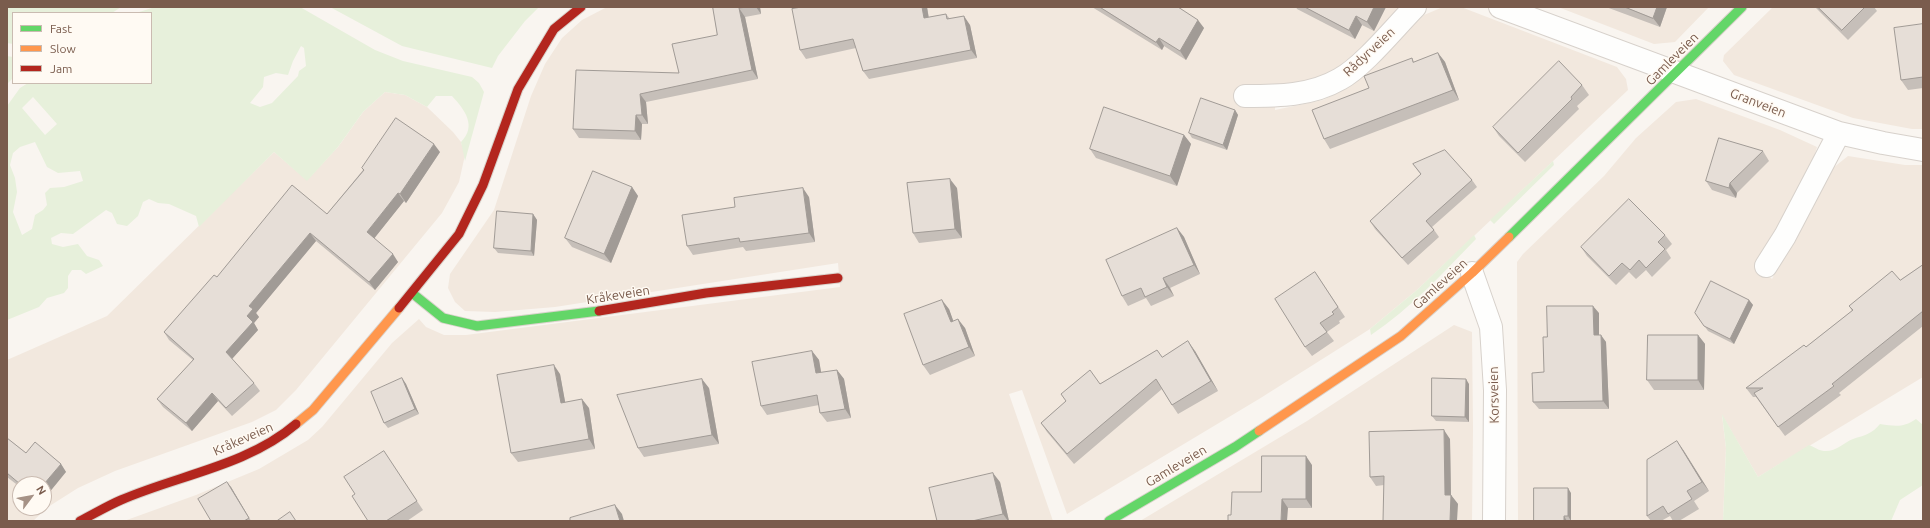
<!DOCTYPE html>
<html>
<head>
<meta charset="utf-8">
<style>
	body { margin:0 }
	#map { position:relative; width:1930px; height:528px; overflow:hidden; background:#f9f5f0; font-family:Ubuntu,sans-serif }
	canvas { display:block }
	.frame { position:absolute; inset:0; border:8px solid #7a5c4d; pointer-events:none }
	.legend { position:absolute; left:12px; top:12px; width:140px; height:72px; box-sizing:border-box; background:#fffaf3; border:1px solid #cabbb1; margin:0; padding:5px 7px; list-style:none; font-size:12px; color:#7a5c4d }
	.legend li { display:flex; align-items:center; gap:8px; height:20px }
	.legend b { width:20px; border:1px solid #cabbb1 }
	.north { position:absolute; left:12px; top:476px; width:40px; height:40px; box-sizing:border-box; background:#fffaf3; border:1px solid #cabbb1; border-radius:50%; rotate:58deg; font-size:11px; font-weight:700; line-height:16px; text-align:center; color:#7a5c4d }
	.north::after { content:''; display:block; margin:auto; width:14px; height:18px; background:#a69286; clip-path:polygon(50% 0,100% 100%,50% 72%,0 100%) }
</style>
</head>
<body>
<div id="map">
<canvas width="1930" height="528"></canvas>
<div class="frame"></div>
<ul class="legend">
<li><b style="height:5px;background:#63d668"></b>Fast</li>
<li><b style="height:5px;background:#ff974d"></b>Slow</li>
<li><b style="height:5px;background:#b3261e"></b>Jam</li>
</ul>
<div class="north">N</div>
</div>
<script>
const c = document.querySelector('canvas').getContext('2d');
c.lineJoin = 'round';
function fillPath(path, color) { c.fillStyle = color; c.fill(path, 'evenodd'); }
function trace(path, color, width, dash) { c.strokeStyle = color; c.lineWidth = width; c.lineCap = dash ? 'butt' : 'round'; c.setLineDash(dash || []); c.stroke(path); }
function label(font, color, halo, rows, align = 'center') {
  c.font = font + ' Ubuntu,sans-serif'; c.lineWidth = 3; c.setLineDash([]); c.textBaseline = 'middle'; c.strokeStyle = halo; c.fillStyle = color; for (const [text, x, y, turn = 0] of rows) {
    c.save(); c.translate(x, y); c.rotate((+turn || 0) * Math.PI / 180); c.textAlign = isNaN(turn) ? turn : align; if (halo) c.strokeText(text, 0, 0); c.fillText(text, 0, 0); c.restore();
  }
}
const residential = new Path2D(`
	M607,7H1399L1361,48L1338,70L1322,78L1276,87L1275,110L1323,100L1341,91L1359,78L1424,15L1443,7H1461L1617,67L1626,79L1628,90L1418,289L1370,329L1259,399L1067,514L1022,390L1009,394L1053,521H124L196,495L259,469L308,440L322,427L392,343L419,319L426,327L444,335H466L840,287L838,263L555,307L495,312L465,311L455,302L448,288L450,274L494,210L531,96L545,64L562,38L582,20Z
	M1558,7H1709L1675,42L1654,44Z
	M1773,7H1923V129H1912L1853,118L1734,75L1723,61L1724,55Z
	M385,92L405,95L427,107L453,132L461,142L465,155L459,182L442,213L296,390L276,410L252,422L115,471L78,488L48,507L33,521H7V360L107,316L274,152L307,180L338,147L363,112ZM20,484H44V508H20Z
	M1696,99L1780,130L1817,147L1809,173L1767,252L1756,263L1772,279L1823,176L1848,156L1905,165H1923V377L1758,477L1722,415L1726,448L1723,521H1518L1517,262L1523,254L1604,176L1636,138L1676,102Z
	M1454,325L1472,332L1473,429L1472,521H1140L1307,421Z`);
const green = new Path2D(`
	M7,7H121L112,13H13V44L7,43Z
	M155,7H300L375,50L403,61L472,77L479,83L484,92L465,161L461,142C477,126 465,110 452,96H436L427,107L405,95L385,92L363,112L338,147L307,181L274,152L199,227L196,216L169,204L158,203L149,199L143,202L138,216L127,226L117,224L112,213L106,210L73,234L61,233L51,238L52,244L63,247L78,244L87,256L99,260L103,266L86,274L81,270H72L68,276V288L64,293L47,298L39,307L7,320V106L20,88L28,83H151V13H136ZM301,46L304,48L306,66L299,71L298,76L272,103L260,107L250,103L263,87L264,77L276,73L288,75L293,61ZM33,97L57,124L45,135L22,108ZM35,142L47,167L58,173L80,171L83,181L64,187L50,188L45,193L47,205L43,210L35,215L32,229L22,235L13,212L17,192L15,178L10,165L13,153L20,147Z
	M330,7H539L525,21L498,56L492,68L402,46Z
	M7,56L13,57V78L7,84Z
	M1553,161L1554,165L1494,224L1490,220Z
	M1474,235L1476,239C1443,273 1411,308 1371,335L1370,329L1418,289Z
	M1722,414L1758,477L1809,445C1814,447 1820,451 1824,451C1836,452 1843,443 1853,439C1865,435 1872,434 1880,424C1895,426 1903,428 1916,419L1923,425V485L1900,500L1891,521H1723L1726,448Z`);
const street = new Path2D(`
	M1500,7L1839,133L1883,143L1923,150
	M1245,96C1278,96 1311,96 1340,79C1364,66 1395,27 1415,7
	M1766,266L1785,236L1839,133
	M1472,273L1491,327L1495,390L1494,521`);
const fast = new Path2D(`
	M1509,237L1742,7
	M412,293L443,318L477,326L599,311
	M1109,521L1235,447L1259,431`);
const slow = new Path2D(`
	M296,424L313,410L399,308
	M1259,431L1401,336L1472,273L1509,237`);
const jam = new Path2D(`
	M399,308L459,234L483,185L518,89L554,29L581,7
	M599,311L706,293L838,278
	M80,521C94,514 107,506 121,500C178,475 247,466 296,424`);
const wall = new Path2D(`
	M713,7H760L761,14L745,17L758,79L646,102L648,124H642L641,140L579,138L573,129L679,73L717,35Z
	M802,7H927L929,18L946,14L950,19L970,25L977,58L869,79L863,71L856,48L806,59L800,50Z
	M1092,7H1178L1204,28L1186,60L1164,46L1162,50Z
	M1296,7H1386L1374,31L1362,25L1355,39L1297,9Z
	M1606,7H1667L1660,27Z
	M1815,7H1874L1877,11L1848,40Z
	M1923,24V88L1908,90L1901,80Z
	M1438,53L1445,62L1459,100L1330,149L1324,139L1369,88L1412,58L1414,62Z
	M1582,85L1589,95L1577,106L1579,109L1525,162L1499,136L1493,127Z
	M1235,110L1238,115L1227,150L1192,138L1189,133Z
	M1184,135L1191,144L1177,186L1096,158L1090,149Z
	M1763,151L1769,161L1737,193L1736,198L1712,190L1706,181Z
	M440,152L406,203L404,201L374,238L398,262L375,290L316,241L256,313L259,317L254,323L258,330L232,359L254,383L260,391L232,416L218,401L192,431L163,407L157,399L193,360L169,340L164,332L217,277L327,214L363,170L362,168Z
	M1413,164L1472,180L1477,187L1432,227L1439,237L1408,265L1375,229L1370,221L1421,175Z
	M632,187L638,196L611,263L572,247L565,238Z
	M957,188L962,238L919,243L913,233Z
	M809,197L815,242L746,251L743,247L693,255L687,246Z
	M533,214L537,220L534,256L498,253L494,248Z
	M1177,228L1184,237L1200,274L1170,288L1174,296L1151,306L1146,298L1128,306L1122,296Z
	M1665,235L1672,244L1666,250L1671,258L1652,277L1646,270L1636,279L1629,272L1616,285L1587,256L1581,247Z
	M1923,265V326L1839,393L1841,395L1785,436L1756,397H1753L1746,388L1806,347L1852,311L1849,306L1900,280Z
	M1315,272L1345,317L1339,321L1340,323L1327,332L1334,341L1312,356L1305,347Z
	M1749,300L1753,305L1734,344L1708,331L1695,313Z
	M949,309L953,321L965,328L975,356L930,375L923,365Z
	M1599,313V335L1606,342L1609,409H1539L1533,402L1544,372L1547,337Z
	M1698,335L1705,344L1704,390H1654L1647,380Z
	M1157,350L1162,357L1195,351L1218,391L1178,414L1172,405L1162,389L1074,464L1047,432L1041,423L1066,401L1061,394L1100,384Z
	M812,351L819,360L821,373L837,370L844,379L851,418L827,422L820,413L819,405L767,415L761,406Z
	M560,374L565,402L589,408L595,449L518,462L511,453Z
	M402,378L406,384L419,414L388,428L384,423Z
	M1469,384V422L1436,421L1432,416Z
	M709,388L719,444L644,457L638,448Z
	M7,438L26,453L61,464L66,472L20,484V487L7,477Z
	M1450,439L1451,495L1458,504L1384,485L1376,486L1370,477Z
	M1677,441L1709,491L1694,501L1699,509L1679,521H1673L1670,516L1661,521H1651L1647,516Z
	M390,461L423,510L407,521H368L355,494Z
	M1312,465V508H1288L1231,515Z
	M1000,482L1009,521H937Z
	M231,487L251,521H211Z
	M1571,493V521H1534Z`);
const shadedWall = new Path2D(`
	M756,7H760L761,14Z
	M922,7H927L930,27L924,18Z
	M1374,7H1386L1374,31L1367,22Z
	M1657,7H1667L1660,27L1653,18Z
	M739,8L745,17L758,79L752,70Z
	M964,16L970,25L977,58L971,50Z
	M1356,16L1362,25L1355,39L1349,30Z
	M1198,20L1204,28L1186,60L1180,51Z
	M1159,38L1164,46L1162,50L1156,42Z
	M1438,53L1445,62L1459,100L1453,90Z
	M640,94L646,102L648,124L642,115Z
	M1235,110L1238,115L1227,150L1223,145Z
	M636,115L642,124L641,140L635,131Z
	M1184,135L1191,144L1177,186L1170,176Z
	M434,144L440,152L406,203L400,194Z
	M950,179L957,188L962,238L955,229Z
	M1730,183L1737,193L1736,198L1729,188Z
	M632,187L638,196L611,263L604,254Z
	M803,188L809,197L815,242L809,233Z
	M398,193L404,201L373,240L367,232Z
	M533,214L537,220L534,256L531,251Z
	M1177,228L1184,237L1200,274L1194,265Z
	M310,233L316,241L256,313L259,317L254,323L258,330L231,360L226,352L247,316L249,306Z
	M393,254L398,262L375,290L369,282Z
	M1163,278L1170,288L1174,296L1167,287Z
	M942,300L949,309L957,331L951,322Z
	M1749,300L1753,305L1734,344L1730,339Z
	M1593,306L1599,313V343L1594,335Z
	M958,319L965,328L975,356L969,347Z
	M1601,335L1606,342L1609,409L1603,401Z
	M1698,335L1705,344L1704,390L1698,380Z
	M1188,341L1195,351L1218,391L1211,381Z
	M812,351L819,360L823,383L816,373Z
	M554,365L560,374L567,412L561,403Z
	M837,370L844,379L851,418L845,409Z
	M402,378L406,384L419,414L415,409Z
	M702,379L709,388L719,444L712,435Z
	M1466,379L1469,384V422L1465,417Z
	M212,393L218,401L192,431L186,423Z
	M582,399L589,408L595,449L589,439Z
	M1444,430L1450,439L1451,497V495L1458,504L1457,521H1450L1445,495Z
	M1677,441L1684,451L1709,491L1702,482Z
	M1306,456L1312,465V508L1306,499Z
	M61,464L66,472L44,499V484Z
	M993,473L1000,482L1009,521H1008L1003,514Z
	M227,482L231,487L251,521L249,518Z
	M1568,488L1571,493V521L1568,516Z
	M1282,499L1288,508L1287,521H1281Z
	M615,505L622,514L624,521H620Z
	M1564,516L1567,521H1564Z`);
const building = new Path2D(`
	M713,7H747L739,8L752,70L640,94L642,115H636L635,131L573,129L576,70L679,73L672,44L717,35Z
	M802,7H922L924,18L946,14L947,19L964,16L971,50L863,71L853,39L800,50L792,9Z
	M1100,7H1178L1198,20L1180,51L1159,38L1156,42Z
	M1305,7H1374L1367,22L1356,16L1349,30Z
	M1625,7H1657L1653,18Z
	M1818,7H1865L1842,30Z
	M1923,24V77L1901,80L1894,28Z
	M1438,53L1453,90L1324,139L1312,110L1369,88L1364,76L1412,58L1413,62Z
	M1559,61L1582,85L1571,97L1572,99L1518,153L1493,127Z
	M1201,98L1235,110L1223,145L1189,133Z
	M1104,107L1184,135L1170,176L1090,149Z
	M396,118L434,144L400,194L398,193L367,232L393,254L369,282L310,233L249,306L253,309L247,316L253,322L226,352L254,383L226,408L212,393L186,423L157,399L194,359L164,332L214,275L217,277L292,185L327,214L364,170L362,168Z
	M1719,138L1763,151L1730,183L1729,188L1706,181Z
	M1445,150L1472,180L1426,221L1434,230L1402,258L1370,221L1421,174L1413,164Z
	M593,171L632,187L604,254L565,238Z
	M950,179L955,229L913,233L907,183Z
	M803,188L809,233L740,242L739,238L687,246L682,215L735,207L734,198Z
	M1629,199L1665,235L1658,242L1665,249L1646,268L1639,260L1630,270L1622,263L1609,276L1581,247Z
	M497,211L533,214L531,251L494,248Z
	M1177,228L1194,265L1163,278L1167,287L1145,297L1141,288L1122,296L1106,260Z
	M1923,265V311L1832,384L1834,386L1778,427L1754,393L1763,388H1746L1804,345L1806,347L1853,310L1849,306L1892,271L1900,280Z
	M1315,272L1338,307L1332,312L1334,314L1320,323L1327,332L1305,347L1275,299Z
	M1711,281L1749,300L1730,339L1704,326L1695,313Z
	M942,300L951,322L958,319L969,347L923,365L904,314Z
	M1547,306H1593L1594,335H1601L1603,401L1533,402L1532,373L1544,372L1543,337H1547Z
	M1648,335H1698V380H1647Z
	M1188,341L1211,381L1172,405L1156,379L1067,454L1041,423L1066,401L1061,394L1090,370L1100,384L1157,350L1162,357Z
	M812,351L816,373L837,370L845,409L820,413L817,395L761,406L752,362Z
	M554,365L561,403L582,399L589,439L511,453L497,375Z
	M402,378L415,409L384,423L371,392Z
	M1432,378L1466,379L1465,417L1432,416Z
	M702,379L712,435L638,448L617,395Z
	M1444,430L1445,495H1451L1450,521H1383L1384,476L1370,477L1369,432Z
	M7,438L26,453L35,442L61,464L44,484H20L7,473Z
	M1677,441L1702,482L1687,491L1692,499L1668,514L1663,506L1647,516V460Z
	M384,451L417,501L386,521H368L352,496L355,494L344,477Z
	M1262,456H1306V499H1282L1281,521H1228V515H1231L1232,492H1261Z
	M993,473L1003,514L972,521H937L929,488Z
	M227,482L249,518L244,521H211L198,499Z
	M1534,488H1568V516H1564V521H1534Z
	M615,505L620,521H570V518Z
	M290,512L296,521H277Z`);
const streetNames = [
	["Rådyrveien",1369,52,-43],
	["Gamleveien",1672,59,-45],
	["Granveien",1758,103,21],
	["Gamleveien",1440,284,-42],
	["Kråkeveien",618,295,-9],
	["Korsveien",1494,395,-91],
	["Kråkeveien",243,439,-24],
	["Gamleveien",1176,466,-31]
];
fillPath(residential, '#f2e8de');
fillPath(green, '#e7f0db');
trace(street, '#d7d1cb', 24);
trace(fast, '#d9d2cb', 11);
trace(slow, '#d9d2cb', 11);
trace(jam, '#d9d2cb', 11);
trace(street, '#fefefd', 22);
trace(fast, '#63d668', 9);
trace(slow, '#ff974d', 9);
trace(jam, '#b3261e', 9);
fillPath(wall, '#c6bfb9');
fillPath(shadedWall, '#a19b96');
fillPath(building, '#e6ded7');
trace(building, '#a19b96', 1);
label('13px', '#7a5c4d', '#fffaf3', streetNames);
</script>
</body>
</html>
